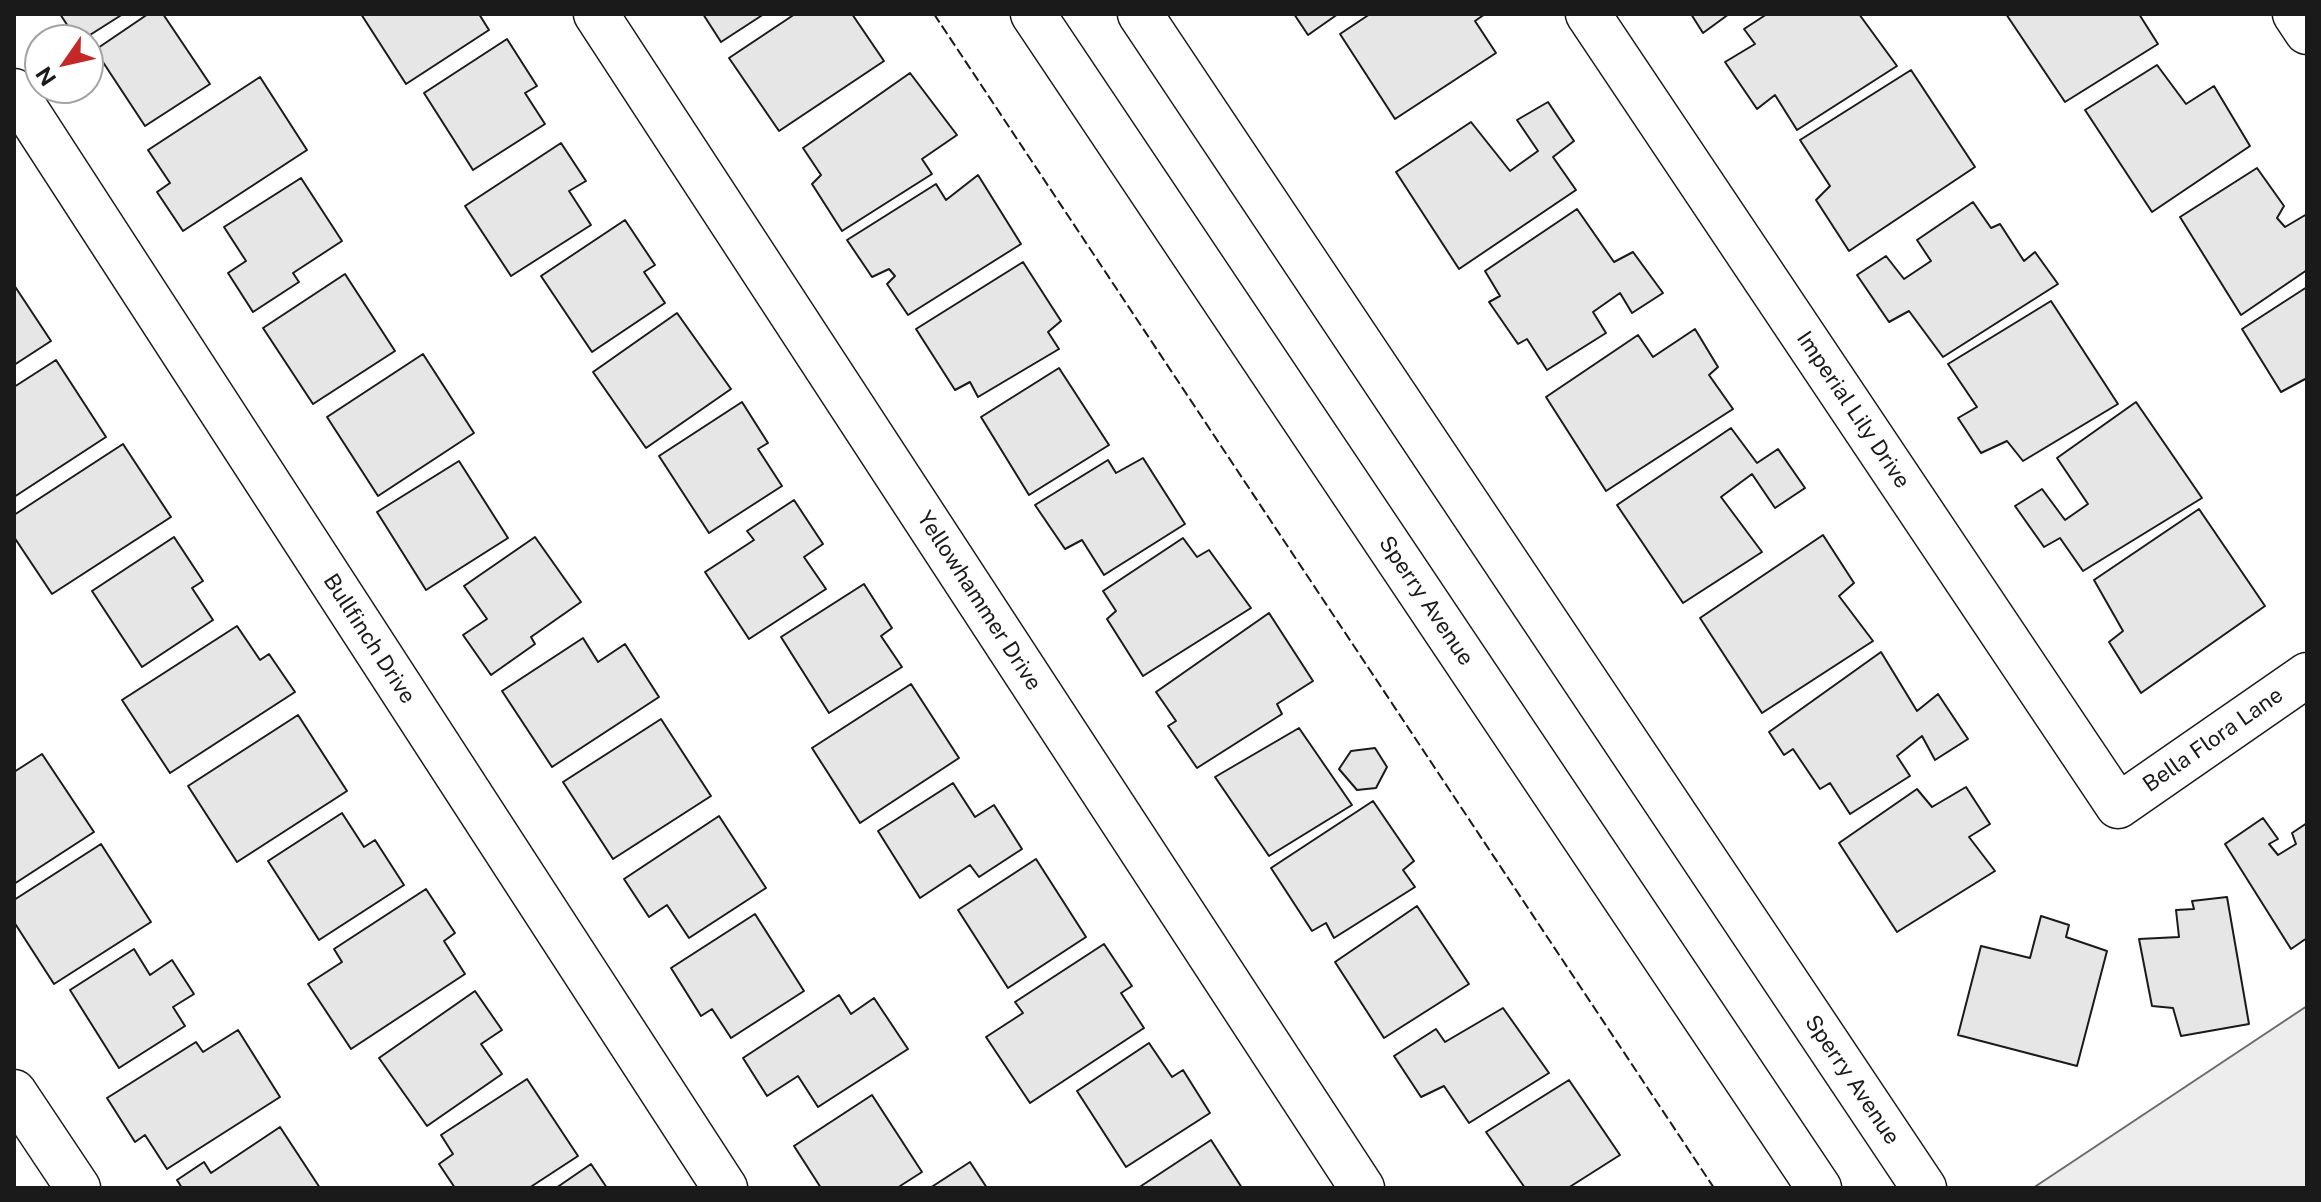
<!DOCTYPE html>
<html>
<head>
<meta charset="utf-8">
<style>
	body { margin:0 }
	#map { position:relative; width:2321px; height:1202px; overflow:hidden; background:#fff; font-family:"Public Sans",sans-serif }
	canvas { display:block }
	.frame { position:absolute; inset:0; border:16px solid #1a1a1a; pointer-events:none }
	.north { position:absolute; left:24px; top:24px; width:80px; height:80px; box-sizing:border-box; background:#fff; border:2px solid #a3a3a3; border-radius:50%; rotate:236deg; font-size:22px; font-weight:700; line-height:32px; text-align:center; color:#1a1a1a }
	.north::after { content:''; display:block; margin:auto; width:28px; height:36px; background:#c62828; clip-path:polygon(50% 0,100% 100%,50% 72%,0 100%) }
</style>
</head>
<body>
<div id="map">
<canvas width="2321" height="1202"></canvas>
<div class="frame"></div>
<div class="north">N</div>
</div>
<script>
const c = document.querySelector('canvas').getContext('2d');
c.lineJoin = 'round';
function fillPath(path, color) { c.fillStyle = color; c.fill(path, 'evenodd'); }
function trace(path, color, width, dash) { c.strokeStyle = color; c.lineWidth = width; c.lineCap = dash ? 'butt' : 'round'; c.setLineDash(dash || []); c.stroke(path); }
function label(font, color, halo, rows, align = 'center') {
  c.font = font + ' "Public Sans",sans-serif'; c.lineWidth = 6; c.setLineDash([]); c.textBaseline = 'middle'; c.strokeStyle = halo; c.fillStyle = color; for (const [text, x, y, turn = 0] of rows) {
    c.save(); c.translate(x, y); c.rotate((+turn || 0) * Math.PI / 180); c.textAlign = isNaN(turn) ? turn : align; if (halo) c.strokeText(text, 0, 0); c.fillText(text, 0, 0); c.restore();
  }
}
const built = new Path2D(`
	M2307,1006V1188H2033Z`);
const building = new Path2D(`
	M60,14H123L82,40H77Z
	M148,14H163L210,84L145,126L95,50Z
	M361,14H479L489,30L406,84Z
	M703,14H764L721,42Z
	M795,14H852L884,61L779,131L729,58Z
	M1294,14H1338L1308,35Z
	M1370,14H1485L1475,21L1496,53L1395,119L1340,34Z
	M1691,14H1729L1703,33Z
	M1767,14H1859L1897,66L1797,130L1775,95L1757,109L1725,62L1755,44L1744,29Z
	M2006,14H2139L2158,44L2065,102Z
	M507,39L537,86L525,93L545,124L473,170L424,93Z
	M2157,65L2186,104L2214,86L2250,146L2152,212L2085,110Z
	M1911,70L1975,167L1849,251L1816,200L1830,186L1800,140Z
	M910,73L957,135L922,159L932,174L842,231L812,184L821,175L803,148Z
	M260,77L307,150L183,231L157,192L170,183L148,150Z
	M1548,102L1574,141L1553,157L1576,190L1459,269L1396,172L1471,122L1510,171L1538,151L1517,120Z
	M561,143L586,181L569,191L591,225L511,276L465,206Z
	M2257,168L2284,206L2277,218L2285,227L2307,214V270L2241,315L2180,217Z
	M978,175L1021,244L908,315L887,284L895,276L889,269L872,277L847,240L936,184L946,200Z
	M301,178L342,241L293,273L299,282L253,312L228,273L246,261L224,227Z
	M1973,202L1991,228L2000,224L2024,261L2035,252L2058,284L1943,357L1909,311L1889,322L1857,275L1886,256L1904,279L1931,261L1917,240Z
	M1577,209L1614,262L1633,252L1663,293L1632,313L1620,293L1593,312L1606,333L1547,370L1527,339L1518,344L1489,302L1500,296L1485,271Z
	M625,220L655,265L644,272L665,303L592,352L541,276Z
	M1023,262L1061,321L1048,332L1059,349L978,397L970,382L955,390L916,329Z
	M345,274L395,351L313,404L263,328Z
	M14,285L51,341L14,365Z
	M2307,287V378L2281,392L2242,329Z
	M2051,301L2118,404L2023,461L2007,441L1981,453L1958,418L1977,407L1948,364Z
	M677,313L731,389L646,448L593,372Z
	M1695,329L1718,367L1709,375L1733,409L1606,491L1546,397L1638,335L1653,357Z
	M423,354L474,433L378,496L327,417Z
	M56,360L106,437L14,497V387Z
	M1059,368L1109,445L1029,495L981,417Z
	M742,402L768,443L758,449L782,486L709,533L659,456Z
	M2136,402L2202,498L2083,571L2060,538L2044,547L2015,506L2042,489L2065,520L2088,504L2057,458Z
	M1731,428L1757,463L1778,449L1805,488L1775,508L1752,474L1721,497L1762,552L1683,603L1617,505Z
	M123,444L171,517L52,594L14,537V515Z
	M1143,458L1185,524L1104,575L1082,540L1065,549L1035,505L1108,460L1116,473Z
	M459,461L508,538L426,590L377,512Z
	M794,500L823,544L804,557L826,589L749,639L705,572L754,540L747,531Z
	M2199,509L2265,606L2141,693L2109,642L2123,631L2094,580Z
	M1823,535L1854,583L1839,596L1873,641L1762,713L1700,618Z
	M174,537L203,581L192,588L213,620L142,667L92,591Z
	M535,537L581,602L531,637L535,644L491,675L463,635L487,619L464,586Z
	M1183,538L1197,557L1209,550L1251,608L1143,676L1107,619L1116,611L1103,591Z
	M864,584L892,628L881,636L902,667L829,713L781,637Z
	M1269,613L1313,681L1277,704L1282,714L1197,768L1168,726L1176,721L1156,692Z
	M237,626L260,660L269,654L295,692L170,773L122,700Z
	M583,638L598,662L625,644L659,697L552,767L502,691Z
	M1881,652L1917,711L1938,694L1968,739L1935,760L1922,736L1897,756L1910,776L1850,814L1830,783L1820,789L1793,749L1784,755L1769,732Z
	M911,684L959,758L860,823L812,748Z
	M298,715L347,791L237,862L188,786Z
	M661,719L711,796L613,859L563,782Z
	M1299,728L1352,805L1269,856L1215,777Z
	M1375,748L1387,767L1376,788L1357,790L1339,769L1351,751Z
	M42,754L94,832L14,884V772Z
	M953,783L975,817L994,805L1022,849L979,877L970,865L920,898L878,831Z
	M1966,787L1990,824L1969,837L1995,871L1897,932L1839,843L1917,789L1932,807Z
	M1373,801L1414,861L1403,870L1415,887L1334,938L1326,923L1312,931L1271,868Z
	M342,813L364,847L375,840L404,885L319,940L268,861Z
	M719,816L766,888L689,938L667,905L649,917L624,879Z
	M2263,818L2278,839L2269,844L2278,855L2296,844L2292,833L2307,823V938L2291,949L2225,844Z
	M101,844L151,922L54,984L14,922V900Z
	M1036,859L1086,937L1008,988L958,910Z
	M426,889L455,933L444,941L465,974L351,1049L308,984L342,962L334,949Z
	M2227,897L2249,1024L2181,1036L2173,1008L2152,1006L2139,939L2179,937L2176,910L2194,909L2192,901Z
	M1417,906L1469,984L1384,1038L1335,962Z
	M755,914L804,991L731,1038L712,1009L701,1016L671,968Z
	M2041,916L2069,925L2066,937L2107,951L2077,1066L1958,1035L1981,946L2030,958Z
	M1104,944L1132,986L1121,993L1144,1028L1030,1103L986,1037L1023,1013L1015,1002Z
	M134,949L150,975L172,960L194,994L173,1007L185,1026L119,1068L70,990Z
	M475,991L502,1030L481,1044L502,1074L427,1126L379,1058Z
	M839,995L851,1014L874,998L908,1049L818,1107L798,1076L767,1096L743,1058Z
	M1503,1008L1549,1073L1469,1123L1444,1086L1421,1097L1394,1056L1436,1029L1445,1042Z
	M238,1030L280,1097L167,1169L145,1135L135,1142L107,1098L196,1042L203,1052Z
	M1149,1043L1172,1077L1183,1070L1210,1113L1126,1167L1077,1091Z
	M527,1079L578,1156L529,1188H455L439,1164L453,1154L441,1135Z
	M1569,1080L1620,1155L1568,1188H1525L1486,1132Z
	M872,1095L922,1172L897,1188H821L794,1146Z
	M280,1127L320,1188H182L177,1180L204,1162L211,1173Z
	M1211,1140L1242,1188H1138Z
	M970,1162L987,1188H930Z
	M591,1164L607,1188H556Z`);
const minor = new Path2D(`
	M596,14L1362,1188
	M1588,14L2118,806L2307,675
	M2295,14L2307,32
	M14,91L725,1188
	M14,1092L78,1188`);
const major = new Path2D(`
	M1033,14L1819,1188
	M1140,14L1924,1188`);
const fence = new Path2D(`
	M934,14L1714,1188`);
const streetNames = [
	["Imperial Lily Drive",1853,410,56],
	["Yellowhammer Drive",979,601,57],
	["Sperry Avenue",1426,601,56],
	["Bullfinch Drive",369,639,57],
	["Bella Flora Lane",2213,740,-35],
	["Sperry Avenue",1852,1080,56]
];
fillPath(built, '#ededed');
trace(built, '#6a6a6a', 2);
fillPath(building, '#e6e6e6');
trace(building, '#1a1a1a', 2);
trace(minor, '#1a1a1a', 47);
trace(major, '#1a1a1a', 47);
trace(minor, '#fff', 44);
trace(major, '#fff', 44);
trace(fence, '#1a1a1a', 2, [10, 4]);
label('22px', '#1a1a1a', '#fff', streetNames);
</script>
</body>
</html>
